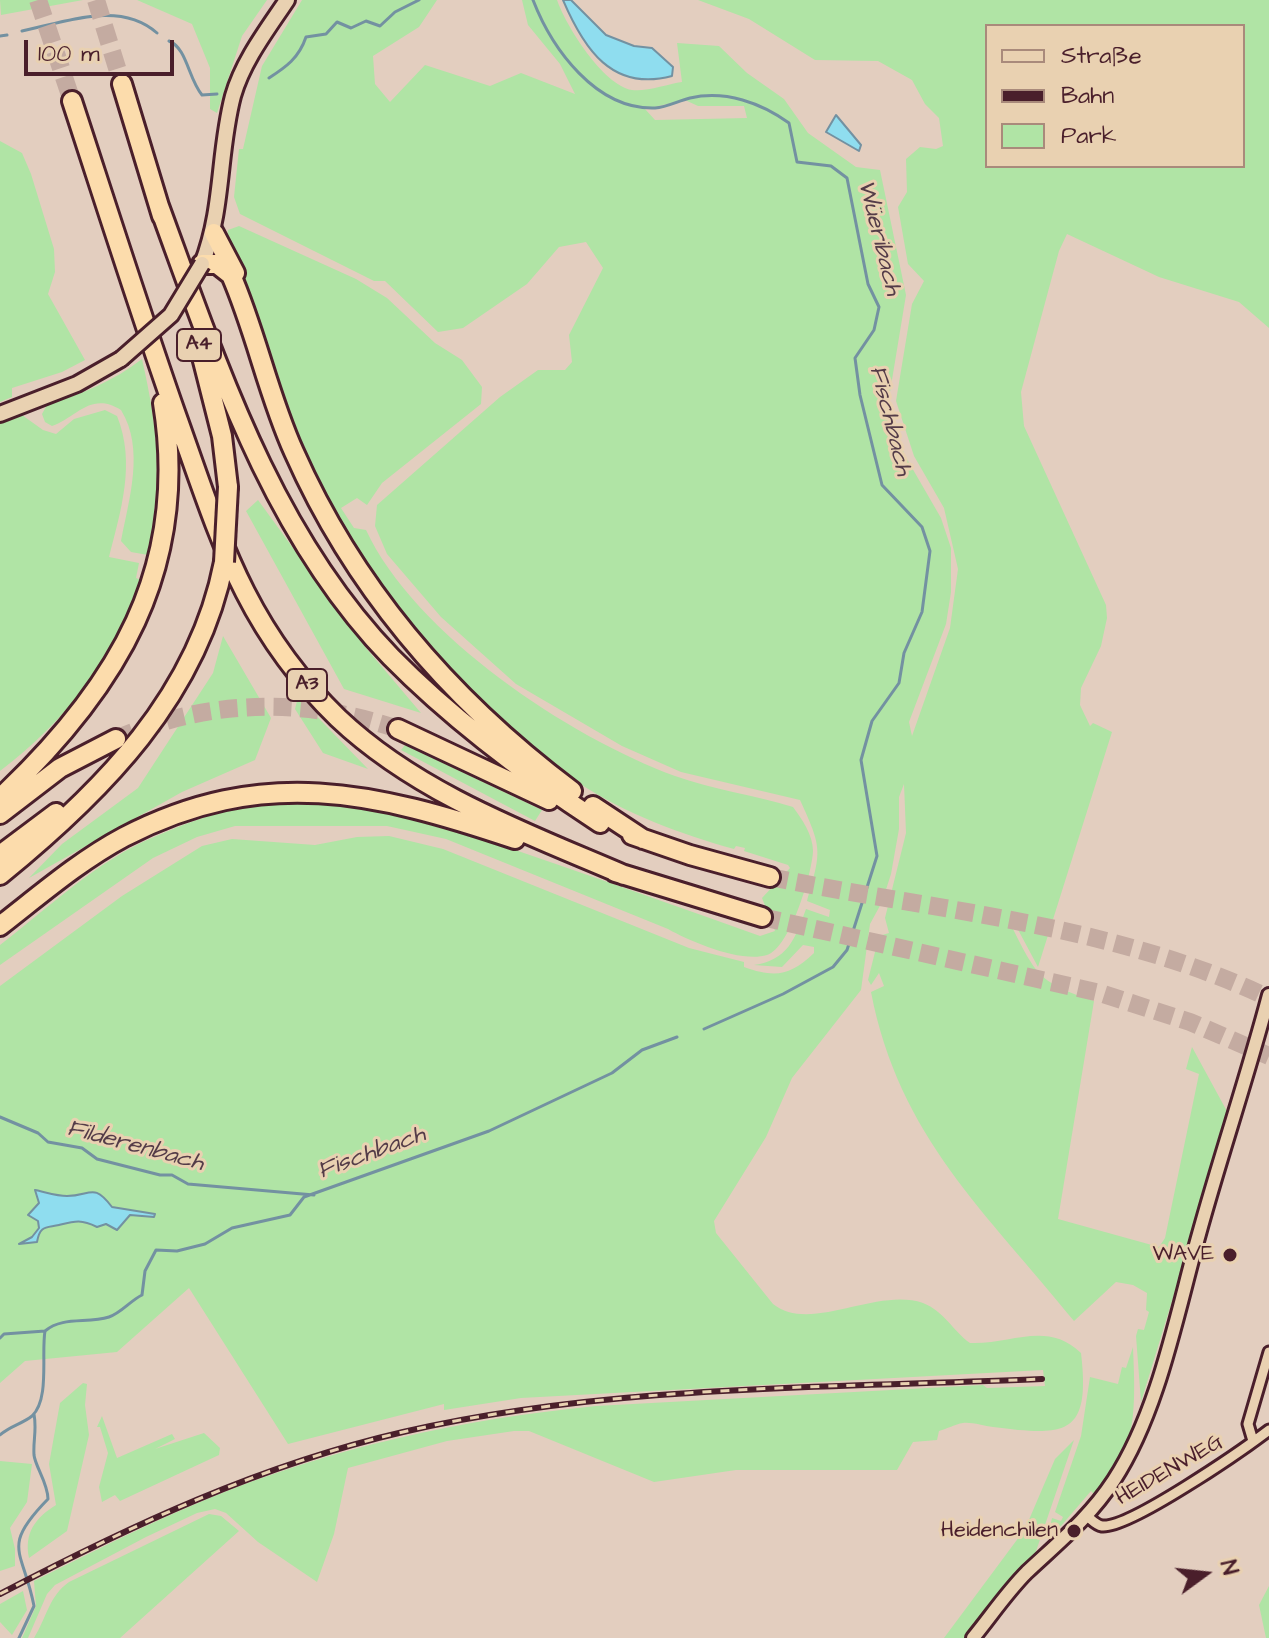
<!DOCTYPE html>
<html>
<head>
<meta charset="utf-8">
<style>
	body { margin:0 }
	#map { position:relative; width:1269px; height:1638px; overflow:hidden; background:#e3cebf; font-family:"Architects Daughter",sans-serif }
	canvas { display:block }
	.legend { position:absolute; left:985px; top:24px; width:260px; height:144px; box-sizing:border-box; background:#e9d1b1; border:2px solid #a98a7b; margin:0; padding:10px 14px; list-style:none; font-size:24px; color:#4a1f2b }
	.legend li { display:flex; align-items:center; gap:16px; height:40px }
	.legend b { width:40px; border:2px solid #a98a7b }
	.north { position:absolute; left:1165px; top:1534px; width:80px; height:80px; -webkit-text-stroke:6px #e9d1b1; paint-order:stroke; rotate:75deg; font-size:22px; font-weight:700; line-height:32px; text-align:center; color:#4a1f2b }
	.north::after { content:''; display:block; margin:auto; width:28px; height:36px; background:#4a1f2b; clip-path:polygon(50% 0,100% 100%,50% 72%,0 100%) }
	.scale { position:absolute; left:24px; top:40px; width:150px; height:36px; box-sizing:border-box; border:4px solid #4a1f2b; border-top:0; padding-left:10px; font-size:24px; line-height:28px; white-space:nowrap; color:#4a1f2b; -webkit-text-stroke:6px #e9d1b1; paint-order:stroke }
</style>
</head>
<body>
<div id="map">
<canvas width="1269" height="1638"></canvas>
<ul class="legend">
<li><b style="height:10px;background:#e9d1b1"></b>Straße</li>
<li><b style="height:10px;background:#4a1f2b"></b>Bahn</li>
<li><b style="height:22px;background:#b0e4a5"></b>Park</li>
</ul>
<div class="north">N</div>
<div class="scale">100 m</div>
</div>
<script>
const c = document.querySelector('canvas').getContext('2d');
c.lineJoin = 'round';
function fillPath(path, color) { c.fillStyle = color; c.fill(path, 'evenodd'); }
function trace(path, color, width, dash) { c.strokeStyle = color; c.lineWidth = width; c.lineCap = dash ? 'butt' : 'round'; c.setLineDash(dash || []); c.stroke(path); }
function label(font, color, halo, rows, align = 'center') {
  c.font = font + ' "Architects Daughter",sans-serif'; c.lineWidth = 6; c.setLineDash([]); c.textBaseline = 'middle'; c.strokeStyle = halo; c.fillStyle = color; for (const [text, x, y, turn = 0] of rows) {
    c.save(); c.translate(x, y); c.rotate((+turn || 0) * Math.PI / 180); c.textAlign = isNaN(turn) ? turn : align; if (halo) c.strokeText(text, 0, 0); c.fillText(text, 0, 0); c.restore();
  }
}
const green = new Path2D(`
	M0,0H83L1,15Z
	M137,0H267L242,36L217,113L210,109V68L192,24Z
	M302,0H437L419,27L373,56L375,84L390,102L425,65L490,86L521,73L575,94L560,64L528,25L522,0H557C566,26 603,85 632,90C646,92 668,84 682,82L677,43L719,46L747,73L784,99L808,133L856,167L880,170L906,295L889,398L904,454L941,518L951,548V592L946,624L909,722L912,736L950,628L958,569L944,508L914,456L896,401L912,304L924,281L908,264L898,207L907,192L906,159L920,147L936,149L943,146L939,118L925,104L912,80L878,61L815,60L749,19L698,0H1269V328L1239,302L1159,277L1067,234L1059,251L1021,392L1024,426L1106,605L1107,618L1101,646L1081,688L1080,705L1090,726L1093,723L1112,732L1038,967L1015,924L1011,925C1037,977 1039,982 1094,1001L1058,1219L1159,1247L1165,1238L1199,1074L1186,1069L1192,1047L1229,1115L1141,1402L1136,1336L1138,1329L1144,1330L1149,1312L1146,1310L1147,1293L1133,1285L1116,1282L1074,1321C986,1212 899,1137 871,992L884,986L879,973L871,985L868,980L879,936L889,933L885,918L906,833L904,784L899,797V829L891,874L882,902L870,924L861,990L792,1078L766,1137L714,1221L716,1233L773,1304C810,1334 876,1287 923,1303C944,1311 953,1331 970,1343C1010,1345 1047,1320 1081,1353C1091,1437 1065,1436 993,1427C984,1426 972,1422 963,1423C955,1424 947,1429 939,1431L937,1440L913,1442L897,1470H736L654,1482L529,1431H514L447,1441L348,1468L334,1534L317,1582L258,1542L226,1513L215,1509L197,1513L146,1537L55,1585L47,1594L28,1638H22L36,1606L34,1581C90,1553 147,1524 205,1500C329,1448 463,1419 596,1406L983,1385L987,1388L1045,1386L1043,1370L521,1398L444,1410V1404L288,1444L189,1288L117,1352L25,1361L0,1383V986L122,896L202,846L232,839L315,845L357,837L389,836L443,849L689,948L744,962V967C775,978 790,976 814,953V947L803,945L782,967L754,965C788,960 795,939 806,909L829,917L830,910L807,901C822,850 822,848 800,800L681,772L622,746L516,684L441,617L387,554L375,526L377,505L500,397L538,370H565L572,362L569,335L603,268L586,242L559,247L527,284L463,328L438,332L385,281H374L240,214L234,197L239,149H243L262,66ZM987,26H1243V166H987ZM685,100L698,106H744L747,118L655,120L645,109Z
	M0,141L22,153L31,174L54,249L55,272L48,294L85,360L62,372L12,388V397L0,402Z
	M239,226L356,279L387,298L435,343L462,360L482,387L481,404L382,483L367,505L357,498L341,508L354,528L366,530C415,635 569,737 675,776C714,790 754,795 793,807C802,819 813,835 813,851C812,874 790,948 767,955C741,963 691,942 668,929L446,839L387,826H235L197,837L153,858L0,965V945C48,908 98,860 154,837C191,821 236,804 277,802C374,798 463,832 553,863C622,887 691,911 760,936L775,931L762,898L790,868L788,865L744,851L745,848L736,846L734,849C681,834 625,814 579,783C481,716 364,587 314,479C301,450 288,420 278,390C261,339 251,289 226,242L228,230Z
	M142,359C159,435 162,476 148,555L131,552L121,541C129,499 145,449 121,410C91,391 77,417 52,426L45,422L42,414L47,405C81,394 114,381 142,359Z
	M105,410L117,416C136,463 121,510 109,557L139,563L136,578L141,580C112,661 68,719 0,771V423L22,415L43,430L56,434L74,419Z
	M258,500L366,648L421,713L344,689L246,511Z
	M223,636L271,718L255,760L182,792L29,878L62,844L138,788L213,673Z
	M298,697L368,769L323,753L295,709Z
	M405,745L542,810L535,821L401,750Z
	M1133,1347C1135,1399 1140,1458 1094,1494L1091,1491L1061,1526L1049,1531L1052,1518L1061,1521L1063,1517L1055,1512L1081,1436L1090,1377L1118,1384L1122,1367L1126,1368Z
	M83,1383L87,1384L85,1405L89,1435L67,1531L29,1558C24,1533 35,1518 56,1505L49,1464L60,1403Z
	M102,1416L117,1458L172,1434L175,1439L155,1449L204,1433L220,1448L219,1455L120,1501L115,1495L102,1502L99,1487L108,1453L100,1427H97Z
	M1074,1440L1034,1557L967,1638H944L1025,1529L1055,1459Z
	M0,1461L32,1464L27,1502L10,1528L15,1549V1566L0,1571Z
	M209,1514L221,1516L239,1531L120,1638H34C47,1617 49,1596 69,1582Z
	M1269,1586V1638H1266L1259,1605Z
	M23,1591L27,1610L12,1635L0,1622V1604Z`);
const water = new Path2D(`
	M563,0H571L606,35L634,46L652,48L673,67L672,76C612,92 584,49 563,0Z
	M836,115L861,145L859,151L826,132Z
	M35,1190C45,1192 57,1196 67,1196C91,1196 93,1182 112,1207L155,1214L154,1217L130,1215L117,1230L106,1224L97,1227C81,1219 75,1221 59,1225C46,1228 40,1225 37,1242L19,1244L32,1237L39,1228L38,1221L28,1215L39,1203Z`);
const stream = new Path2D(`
	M533,0C552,49 596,110 655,108C667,107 678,101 690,98C726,90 761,103 789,123L797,162L831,166L847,178L868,284L879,307L874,330L855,358L860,395L882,485L922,527L930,551L922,612L904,653L899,683L872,721L861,760L877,856L847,950L833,967L783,994L704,1029
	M22,31C66,22 120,0 157,33
	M0,36L7,35
	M169,41C187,48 188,78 202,95L217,94
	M269,78C286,67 299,58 306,37L326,34L337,22L351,28L366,21L380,26L395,12L419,0
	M0,1117L38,1133L48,1142L82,1148L97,1159L160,1175H172L188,1184L314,1195
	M0,1338L4,1334L45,1331
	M0,1435C10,1426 22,1424 32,1416C50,1399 41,1354 45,1331C63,1316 87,1324 109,1317C121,1313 130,1301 142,1295L145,1271L156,1250L177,1251L205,1244L232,1228L290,1215L304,1197L489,1131L612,1073L642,1050L677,1037
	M19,1638L34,1606C23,1549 0,1548 48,1499C48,1483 35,1466 34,1455C33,1440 37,1430 34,1414`);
const motorwayTunnel = new Path2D(`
	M38,0L72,101
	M96,0L122,84
	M116,739C208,699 303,697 398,729
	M770,877C937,911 1113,924 1269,998
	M762,917L1100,993L1190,1022L1269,1056`);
const minor = new Path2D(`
	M1253,1441L1248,1424L1269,1352
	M1087,1516C1092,1520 1096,1525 1102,1526C1129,1529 1244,1449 1269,1430`);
const tertiary = new Path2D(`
	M973,1638C991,1616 1007,1592 1027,1572C1059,1542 1090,1517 1114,1480C1159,1411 1177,1312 1199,1234C1221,1154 1248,1075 1269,995`);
const secondary = new Path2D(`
	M202,264C224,207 218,153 233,96C243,61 267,30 287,0
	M0,414L77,384L121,359`);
const motorway = new Path2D(`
	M122,84L162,216
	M72,101C106,205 139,309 175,412C218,532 243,626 338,718C417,793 526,833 624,875
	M159,206C217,364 271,533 391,657C454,721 525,774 600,823
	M214,233L235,273
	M202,264H217L231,275C256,332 268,395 294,452C355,590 452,701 572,791
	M200,349L222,436L228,487
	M398,729L549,800
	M0,798C117,688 190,569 163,403
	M593,806L643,839
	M0,814L60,768L116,739
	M632,835L690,855L770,877
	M0,855L56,813
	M615,872L762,917
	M0,875C102,792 198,696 224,562
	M0,926C40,895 79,861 124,837C263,765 375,792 515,839`);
const rail = new Path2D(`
	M0,1594C130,1526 260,1465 403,1432C610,1384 831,1388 1042,1379`);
const secondaryBridge = new Path2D(`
	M121,359L171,315L202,264`);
const motorwayBridge = new Path2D(`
	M224,562L228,487`);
const markers = [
	[1230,1255,8,"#4a1f2b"],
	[1074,1531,8,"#4a1f2b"]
];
const shields = [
	[199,345,44],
	[307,685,40]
];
const shieldNames = [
	["A4",199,345],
	["A3",307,685]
];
const poiNames = [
	["WAVE",1214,1255],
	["Heidenchilen",1058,1531]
];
const streetNames = [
	["HEIDENWEG",1170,1471,-30]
];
const waterNames = [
	["Wüeribach",878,238,76],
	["Fischbach",889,421,76],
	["Filderenbach",135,1147,15],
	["Fischbach",372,1154,-20]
];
fillPath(green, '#b0e4a5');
fillPath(water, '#8fddef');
trace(water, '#7391a1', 2);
trace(stream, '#7391a1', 3);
trace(motorwayTunnel, '#c4aba1', 18, [18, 9]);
trace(minor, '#4a1f2b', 15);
trace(tertiary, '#4a1f2b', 18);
trace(secondary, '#4a1f2b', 20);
trace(motorway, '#4a1f2b', 24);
trace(minor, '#e9d1b1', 9);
trace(tertiary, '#e9d1b1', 12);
trace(secondary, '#e9d1b1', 14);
trace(motorway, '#fcdcac', 18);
trace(rail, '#4a1f2b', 6);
trace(rail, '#e9d1b1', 3, [9]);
trace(secondaryBridge, '#4a1f2b', 20, []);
trace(motorwayBridge, '#4a1f2b', 24, []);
trace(secondaryBridge, '#e9d1b1', 14);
trace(motorwayBridge, '#fcdcac', 18);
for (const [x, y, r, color] of markers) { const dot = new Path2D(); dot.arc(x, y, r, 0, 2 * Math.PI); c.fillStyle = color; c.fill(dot); trace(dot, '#e9d1b1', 3); }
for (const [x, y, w] of shields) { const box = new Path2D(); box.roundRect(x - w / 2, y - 16, w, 32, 6); c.fillStyle = '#e9d1b1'; c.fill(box); trace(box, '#4a1f2b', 2); }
label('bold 20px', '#4a1f2b', null, shieldNames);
label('22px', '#4a1f2b', '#e9d1b1', poiNames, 'right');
label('22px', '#4a1f2b', '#e9d1b1', streetNames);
label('italic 24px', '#543c48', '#e9d1b1', waterNames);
</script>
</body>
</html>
